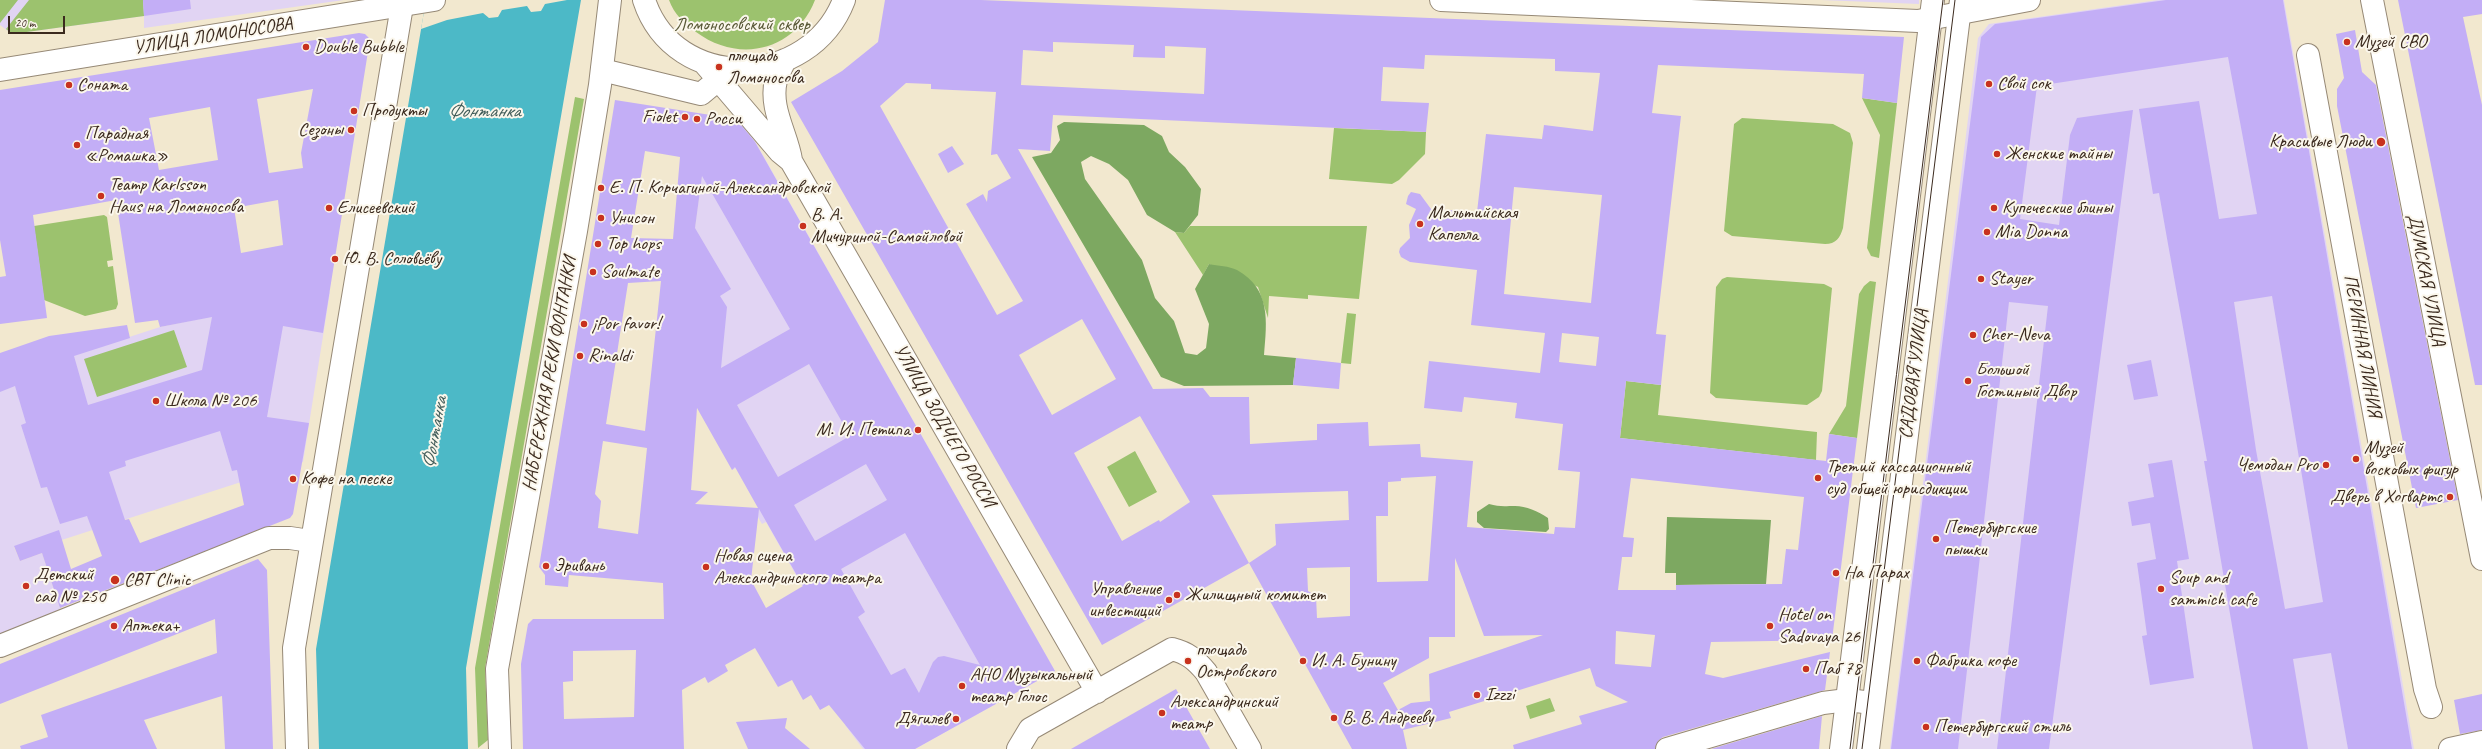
<!DOCTYPE html>
<html>
<head>
<meta charset="utf-8">
<style>
	body { margin:0 }
	#map { position:relative; width:2482px; height:749px; overflow:hidden; background:#f2e8cf; font-family:Caveat,sans-serif }
	canvas { display:block }
	.scale { position:absolute; left:8px; top:16px; width:57px; height:18px; box-sizing:border-box; border:2px solid #3b2a1e; border-top:0; padding-left:5px; font-size:12px; line-height:14px; white-space:nowrap; color:#3b2a1e; -webkit-text-stroke:3px #fbf7ec; paint-order:stroke }
</style>
</head>
<body>
<div id="map">
<canvas width="2482" height="749"></canvas>
<div class="scale">20 m</div>
</div>
<script>
const c = document.querySelector('canvas').getContext('2d');
c.lineJoin = 'round';
function fillPath(path, color) { c.fillStyle = color; c.fill(path, 'evenodd'); }
function trace(path, color, width, dash) { c.strokeStyle = color; c.lineWidth = width; c.lineCap = dash ? 'butt' : 'round'; c.setLineDash(dash || []); c.stroke(path); }
function label(font, color, halo, rows, align = 'center') {
  c.font = font + ' Caveat,sans-serif'; c.lineWidth = 4; c.setLineDash([]); c.textBaseline = 'middle'; c.strokeStyle = halo; c.fillStyle = color; for (const [text, x, y, turn = 0] of rows) {
    c.save(); c.translate(x, y); c.rotate((+turn || 0) * Math.PI / 180); c.textAlign = isNaN(turn) ? turn : align; if (halo) c.strokeText(text, 0, 0); c.fillText(text, 0, 0); c.restore();
  }
}
const built = new Path2D(`
	M0,0H344L144,28V16L12,34L0,25Z
	M1821,0H1919V4Z
	M2158,0H2284L2414,749H1890L1978,38L1989,24Z
	M710,115L743,120L1055,671L915,749H863L845,725L886,703L822,621L766,522L762,524L755,512L759,509L736,468L732,470L691,256Z
	M330,292L303,462L40,547H14L20,561L42,553L61,611L0,636V379L160,327Z`);
const green = new Path2D(`
	M0,0H18L0,23Z
	M29,0H143L144,16L12,34L6,29Z
	M669,0H815C795,51 739,64 696,32C684,23 674,14 669,0Z
	M575,97L584,99L485,668L488,740L478,748L475,668Z
	M1862,98L1897,103L1879,258L1871,256L1867,248L1880,135Z
	M1742,118L1833,124L1850,133L1853,143L1843,228C1840,238 1836,244 1825,244L1732,236L1724,231L1734,124Z
	M1334,128L1426,132L1425,154L1399,180L1392,184L1329,179Z
	M104,215L107,217L113,260L107,261L108,267L113,266L118,304L116,309L85,316L44,300L34,226Z
	M1190,226H1367L1359,299L1308,295V299L1269,296L1268,318L1258,287L1209,264L1203,275L1175,232L1184,233Z
	M1727,277L1824,284L1832,288L1822,391L1819,397L1807,405L1716,398L1710,393L1716,287L1722,279Z
	M1870,281L1876,282L1857,438L1829,434L1846,406L1859,294L1864,286Z
	M1347,313L1356,314L1351,364L1341,363Z
	M174,330L187,367L97,397L84,359Z
	M1626,381L1661,385L1658,415L1817,432L1816,460L1620,438Z
	M1135,451L1157,492L1129,507L1107,467Z
	M1550,698L1555,711L1530,719L1526,706Z`);
const forest = new Path2D(`
	M1064,122L1144,125L1162,136L1169,152L1185,167L1201,189L1198,215L1184,233L1175,232L1147,215L1128,180L1109,164L1091,156L1081,162L1085,179L1142,260L1155,298L1174,321L1185,353L1197,355L1206,348L1209,324L1195,289L1209,264C1218,266 1229,266 1237,270C1271,289 1267,321 1264,355L1296,358L1293,385L1184,386L1161,377L1032,157L1051,153L1060,140L1057,126Z
	M1489,504C1499,507 1505,506 1515,506C1526,506 1538,511 1548,518L1549,529L1546,532L1484,528L1477,522V512Z
	M1667,517L1771,520L1766,584L1676,585V573H1665Z`);
const water = new Path2D(`
	M426,0H581L466,668L468,749H319L316,649Z`);
const pier = new Path2D(`
	M426,0H567L545,4L541,11L531,12L527,6L502,10L498,17L489,18L483,13L447,20L421,29Z`);
const building = new Path2D(`
	M143,0H190L191,9L144,16Z
	M885,0H981L1904,37L1897,103L1862,98L1864,74L1658,65L1652,113L1681,116L1656,334L1666,335L1661,385L1626,381L1620,438L1826,461L1829,434L1857,438L1832,640L1711,642L1705,674L1723,678L1830,652L1825,690L1663,737L1658,741L1655,749H1514L1513,745L1582,724L1579,716L1628,702L1596,686L1590,668L1449,712L1451,718L1403,730L1407,749H1352L1249,563L1276,545L1275,524L1349,520L1348,491L1212,495L1249,563L1102,645L791,102L842,71L878,42ZM1053,42L1134,45L1133,57L1165,58V46L1206,48L1204,94L1021,85L1023,50L1053,52ZM1425,55L1555,59V71L1600,73L1593,131L1544,125L1542,139L1486,134L1477,212L1431,209L1420,194L1411,192L1408,196L1406,204L1416,209L1409,225L1410,238L1400,248L1399,252L1401,257L1410,262L1477,270L1471,325L1545,333L1540,373L1429,361L1424,408L1462,412L1464,397L1517,403L1515,418L1563,424L1558,470L1580,472L1575,528L1555,527L1554,534L1467,527L1473,461L1421,457L1420,444L1369,446L1368,422L1317,424V440L1250,444L1249,397H1210L1203,388L1153,389L1018,149L1050,151L1053,115L1426,132L1429,103L1381,101L1383,67L1424,69ZM906,83L931,84V89L996,92L991,155L997,154L1011,178L988,191L987,202L983,194L966,204L1023,301L997,315L880,106ZM1514,187L1602,195L1591,303L1504,294ZM1082,319L1116,379L1052,415L1019,355ZM1562,333L1599,337L1596,366L1559,362ZM1140,416L1190,502L1160,522L1159,520L1122,541L1074,453ZM1436,476L1428,581L1377,582L1376,516H1388V482L1401,481V478ZM1631,478L1804,497L1798,550L1786,549L1782,584L1676,585V590H1618L1622,557H1632L1634,538L1623,537ZM1455,558L1484,636L1543,635L1429,674L1430,701L1411,703L1398,710L1383,683L1429,658V637H1455ZM1350,567V616L1317,618L1316,596L1308,591L1307,568ZM1616,631L1655,635L1651,667L1615,664Z
	M2166,0H2283L2412,749H2348L2331,653L2293,659L2308,749H2253L2204,461H2207L2168,244L2159,193L2153,194L2139,109L2199,101L2219,219L2257,214L2228,57L2037,86L2020,219L2059,225L2070,135L2077,118L2133,110L2049,749H1997L2048,306L2009,302L1958,749H1891L1981,37L1995,24ZM2272,296L2323,602L2285,609L2256,450L2234,302Z
	M2398,0H2482V14L2463,17L2482,105V385H2475Z
	M2355,30L2362,72L2376,85L2458,500L2416,508L2337,106V89L2344,78L2336,34Z
	M359,33L365,34L370,39L323,333L283,326L267,417L309,423L293,514L290,518L60,608L42,553L20,561L14,546L59,530L71,569L102,556L87,516L60,524L47,487L41,488L21,425L26,423L15,386L0,392V353L49,336L127,325L130,338L74,356L88,405L202,370L212,317L160,327L158,320L135,323L116,200L33,215L47,318L0,324V277L6,276L0,240V90ZM313,89L301,153L303,168L269,173L257,99ZM210,107L218,160L159,170L149,118ZM278,200L283,245L241,253L234,208ZM220,431L232,471L237,470L244,505L140,543L129,519L125,520L109,472L126,466L125,461Z
	M615,100L736,119L755,142L1055,671L915,749H865L829,705L820,710L811,695L803,700L792,680L778,687L755,648L725,665L728,671L708,683L705,677L682,690L684,749H523L521,664L528,624L533,619H664L663,583L569,575L568,587L545,585V575L539,567ZM645,151L680,157L673,239L631,238ZM702,176L790,329L721,368L727,307L720,296L731,289L695,228ZM661,281L645,431L606,424L628,283ZM809,364L850,436L778,477L737,405ZM697,408L732,470L735,467L758,508L695,504L708,492L691,490ZM603,441L647,448L638,534L598,528L601,501L595,494ZM866,464L887,500L815,541L794,505ZM759,509L803,586L766,608L751,580ZM905,533L980,665L944,656L938,657L933,662L919,693L905,668L891,675L858,617L865,612L841,569ZM636,650L634,717L564,719L563,682L573,681V651Z
	M952,146L964,164L948,173L938,154Z
	M1296,358L1341,363L1339,389L1293,385Z
	M2151,360L2158,396L2134,400L2127,365Z
	M2172,460L2189,559L2177,561L2194,678L2150,685L2142,636L2147,635L2137,563L2156,559L2150,523L2132,526L2128,502L2154,497L2148,464Z
	M258,559L267,570L273,749H225L222,696L144,720L157,749H21L20,746L48,737L41,715L217,653L215,619L0,704V664Z
	M1176,689L1210,749H1071Z
	M2482,694V730L2460,734L2454,700Z
	M1822,716L1819,749H1711Z
	M787,718L785,728L810,749H748L736,722Z`);
const minor = new Path2D(`
	M644,0C675,94 810,89 844,0
	M1441,0L1918,21L2029,0
	M2372,0L2482,559
	M2308,55L2425,689L2431,707
	M785,60C782,67 778,74 776,80C769,108 787,134 791,160
	M705,64L780,152L791,161L1097,692
	M0,70L434,0
	M602,70L701,94L719,79
	M0,646L269,538H290L310,541
	M1018,749L1030,729L1172,649C1188,653 1196,660 1206,672L1250,749
	M1667,749L1823,703L1847,700L1873,703
	M2450,749L2482,742`);
const major = new Path2D(`
	M297,749L294,648L403,0
	M500,749L497,669L576,231L600,85L610,0
	M1841,749L1933,0
	M1868,749L1961,0`);
const tram = new Path2D(`
	M1850,749L1943,0
	M1862,749L1955,0`);
const markers = [
	[2347,42,4,"#c8321e"],
	[306,47,4,"#c8321e"],
	[719,67,4,"#c8321e"],
	[1989,84,4,"#c8321e"],
	[69,85,4,"#c8321e"],
	[354,111,4,"#c8321e"],
	[685,117,4,"#c8321e"],
	[697,119,4,"#c8321e"],
	[351,130,4,"#c8321e"],
	[2381,142,5,"#c8321e"],
	[77,145,4,"#c8321e"],
	[1997,154,4,"#c8321e"],
	[601,188,4,"#c8321e"],
	[101,196,4,"#c8321e"],
	[329,208,4,"#c8321e"],
	[1994,208,4,"#c8321e"],
	[601,218,4,"#c8321e"],
	[1420,224,4,"#c8321e"],
	[803,226,4,"#c8321e"],
	[1987,232,4,"#c8321e"],
	[598,244,4,"#c8321e"],
	[335,259,4,"#c8321e"],
	[593,272,4,"#c8321e"],
	[1981,279,4,"#c8321e"],
	[584,324,4,"#c8321e"],
	[1973,335,4,"#c8321e"],
	[580,356,4,"#c8321e"],
	[1968,381,4,"#c8321e"],
	[156,401,4,"#c8321e"],
	[918,430,4,"#c8321e"],
	[2356,459,4,"#c8321e"],
	[2326,465,4,"#c8321e"],
	[1818,478,4,"#c8321e"],
	[293,479,4,"#c8321e"],
	[2450,497,4,"#c8321e"],
	[1936,539,4,"#c8321e"],
	[546,566,4,"#c8321e"],
	[706,567,4,"#c8321e"],
	[1836,573,4,"#c8321e"],
	[115,580,5,"#c8321e"],
	[26,586,4,"#c8321e"],
	[2161,589,4,"#c8321e"],
	[1177,595,4,"#c8321e"],
	[1169,600,4,"#c8321e"],
	[114,626,4,"#c8321e"],
	[1770,626,4,"#c8321e"],
	[1188,661,4,"#c8321e"],
	[1303,661,4,"#c8321e"],
	[1917,661,4,"#c8321e"],
	[1806,669,4,"#c8321e"],
	[962,686,4,"#c8321e"],
	[1477,695,4,"#c8321e"],
	[1162,713,4,"#c8321e"],
	[1334,718,4,"#c8321e"],
	[956,719,4,"#c8321e"],
	[1926,727,4,"#c8321e"]
];
const parkNames = [
	["Ломоносовский сквер",742,25]
];
const streetNames = [
	["УЛИЦА ЛОМОНОСОВА",213,36,-9],
	["ДУМСКАЯ УЛИЦА",2426,280,79],
	["ПЕРИННАЯ ЛИНИЯ",2362,346,80],
	["НАБЕРЕЖНАЯ РЕКИ ФОНТАНКИ",550,374,-80],
	["САДОВАЯ УЛИЦА",1914,374,-83],
	["УЛИЦА ЗОДЧЕГО РОССИ",944,426,60]
];
const poiNames = [
	["Музей СВО",2355,42],
	["Double Bubble",314,47],
	["площадь",727,56],
	["Ломоносова",727,78],
	["Свой сок",1997,84],
	["Соната",77,85],
	["Продукты",362,111],
	["Fiolet",677,117,"right"],
	["Росси",705,119],
	["Сезоны",343,130,"right"],
	["Парадная",85,134],
	["«Ромашка»",85,156],
	["Красивые Люди",2372,142,"right"],
	["Женские тайны",2005,154],
	["Театр Karlsson",109,185],
	["Haus на Ломоносова",109,207],
	["Е. П. Корчагиной-Александровской",609,188],
	["Елисеевский",337,208],
	["Купеческие блины",2002,208],
	["Мальтийская",1428,213],
	["Капелла",1428,235],
	["В. А.",811,215],
	["Мичуриной-Самойловой",811,237],
	["Унисон",609,218],
	["Mia Donna",1995,232],
	["Top hops",606,244],
	["Ю. В. Соловьёву",343,259],
	["Soulmate",601,272],
	["Stayer",1989,279],
	["¡Por favor!",592,324],
	["Cher-Neva",1981,335],
	["Rinaldi",588,356],
	["Большой",1976,370],
	["Гостиный Двор",1976,392],
	["Школа № 206",164,401],
	["М. И. Петипа",910,430,"right"],
	["Музей",2364,448],
	["восковых фигур",2364,470],
	["Чемодан Pro",2318,465,"right"],
	["Третий кассационный",1826,467],
	["суд общей юрисдикции",1826,489],
	["Кофе на песке",301,479],
	["Дверь в Хогвартс",2442,497,"right"],
	["Петербургские",1944,528],
	["пышки",1944,550],
	["Новая сцена",714,556],
	["Александринского театра",714,578],
	["Эривань",554,566],
	["На Парах",1844,573],
	["Детский",34,575],
	["сад № 250",34,597],
	["Soup and",2169,578],
	["sammich cafe",2169,600],
	["CBT Clinic",124,580],
	["Управление",1161,589,"right"],
	["инвестиций",1161,611,"right"],
	["Жилищный комитет",1185,595],
	["Hotel on",1778,615],
	["Sadovaya 26",1778,637],
	["Аптека+",122,626],
	["площадь",1196,650],
	["Островского",1196,672],
	["И. А. Бунину",1311,661],
	["Фабрика кофе",1925,661],
	["Паб 78",1814,669],
	["АНО Музыкальный",970,675],
	["театр Голос",970,697],
	["Izzzi",1485,695],
	["Александринский",1170,702],
	["театр",1170,724],
	["В. В. Андрееву",1342,718],
	["Дягилев",948,719,"right"],
	["Петербургский стиль",1934,727]
];
const waterNames = [
	["Фонтанка",484,112],
	["Фонтанка",435,433,-80]
];
fillPath(built, '#e1d4f3');
fillPath(green, '#9cc26e');
fillPath(forest, '#7da861');
fillPath(water, '#4cb9c7');
fillPath(pier, '#f2e8cf');
fillPath(building, '#c3aef6');
trace(minor, '#968976', 24);
trace(major, '#968976', 24);
trace(minor, '#fff', 22);
trace(major, '#fff', 22);
trace(tram, '#3b2a1e', 1);
for (const [x, y, r, color] of markers) { const dot = new Path2D(); dot.arc(x, y, r, 0, 2 * Math.PI); c.fillStyle = color; c.fill(dot); trace(dot, '#fbf7ec', 1.5); }
label('19px', '#585836', '#fbf7ec', parkNames);
label('19px', '#3b2a1e', '#fbf7ec', streetNames);
label('19px', '#3b2a1e', '#fbf7ec', poiNames, 'left');
label('italic 20px', '#415c59', '#fbf7ec', waterNames);
</script>
</body>
</html>
